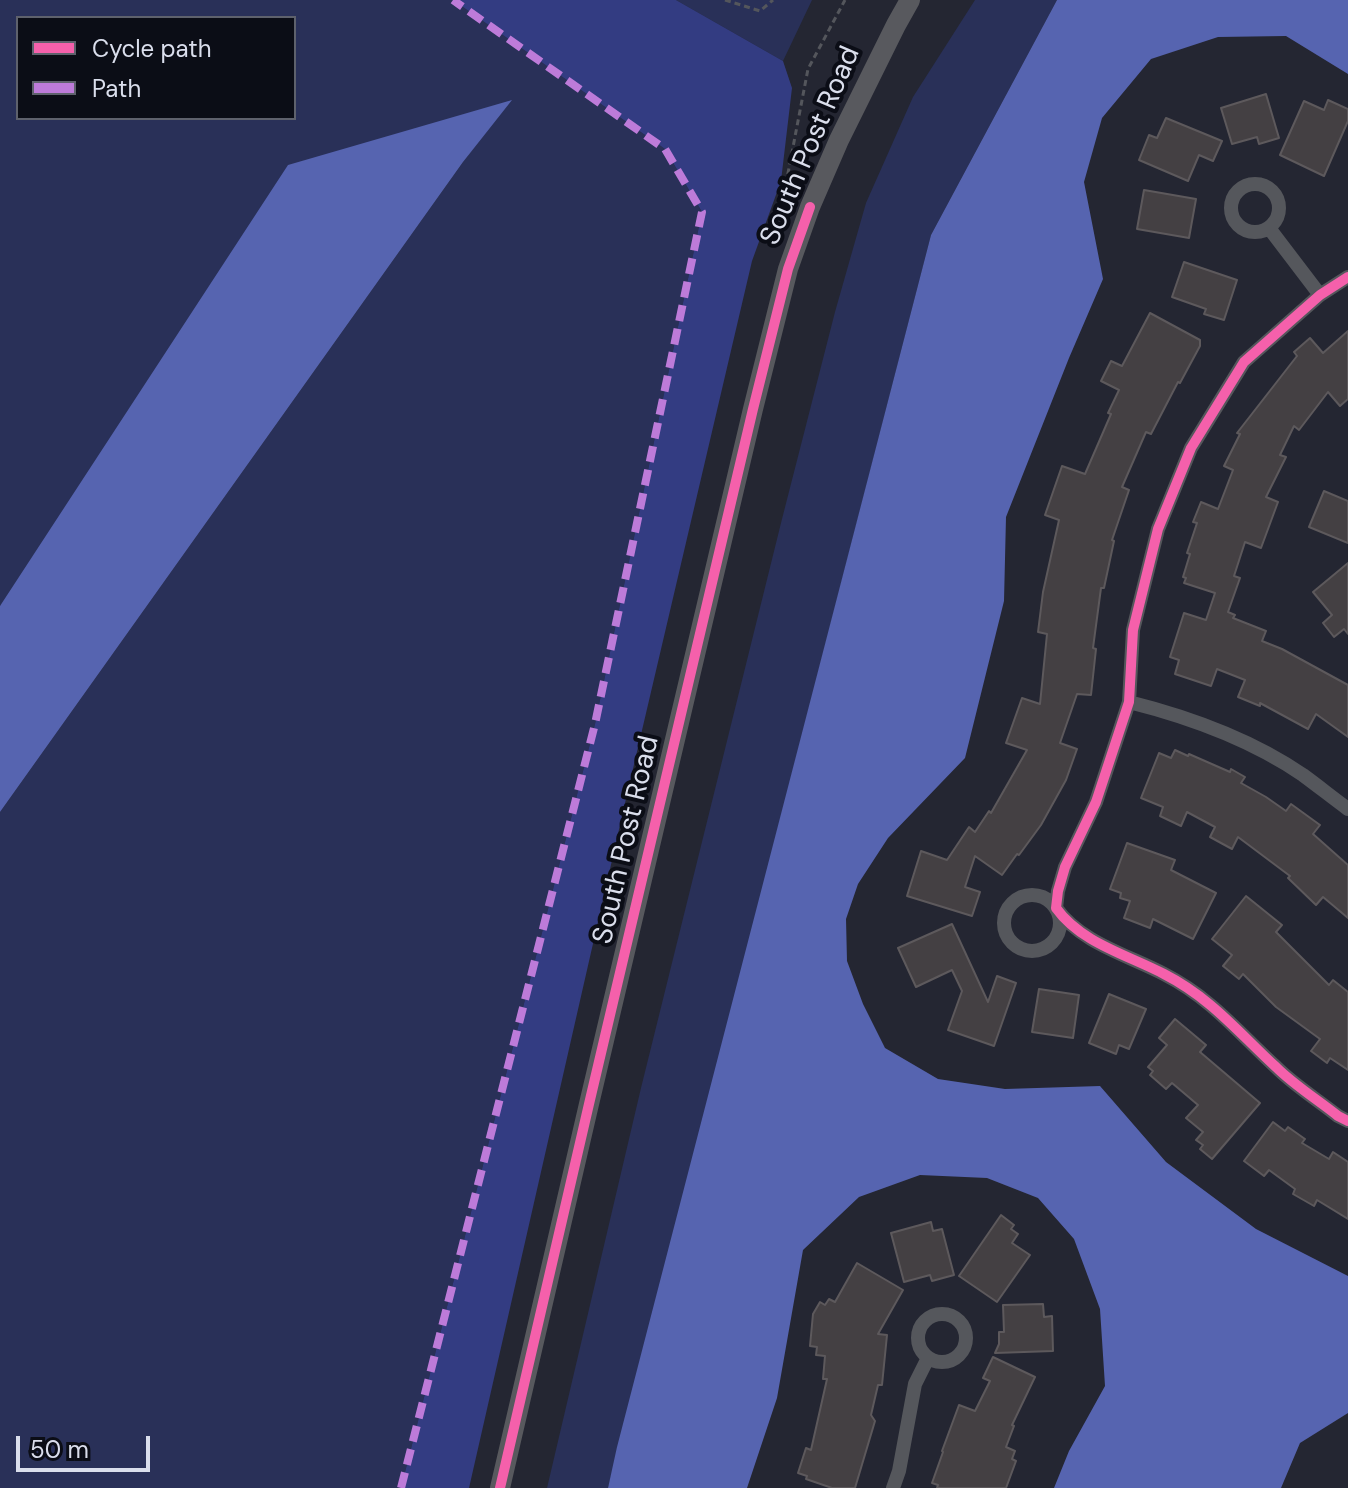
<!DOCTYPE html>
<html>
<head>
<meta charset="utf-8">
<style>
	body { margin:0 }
	#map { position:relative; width:1348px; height:1488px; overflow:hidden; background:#242632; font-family:"DM Sans",sans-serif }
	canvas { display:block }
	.legend { position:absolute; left:16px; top:16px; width:280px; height:104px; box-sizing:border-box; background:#0b0d16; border:2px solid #5e616c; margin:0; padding:10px 14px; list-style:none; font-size:24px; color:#dadeec }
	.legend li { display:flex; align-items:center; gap:16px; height:40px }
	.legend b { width:40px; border:2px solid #5e616c }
	.scale { position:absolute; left:16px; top:1436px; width:134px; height:36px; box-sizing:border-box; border:4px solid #dadeec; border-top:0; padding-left:10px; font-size:24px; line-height:28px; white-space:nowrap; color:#dadeec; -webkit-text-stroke:6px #0b0d16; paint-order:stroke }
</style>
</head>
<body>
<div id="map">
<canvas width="1348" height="1488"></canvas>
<ul class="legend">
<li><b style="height:10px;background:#f560ab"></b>Cycle path</li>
<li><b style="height:10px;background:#bd7bd9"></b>Path</li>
</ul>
<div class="scale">50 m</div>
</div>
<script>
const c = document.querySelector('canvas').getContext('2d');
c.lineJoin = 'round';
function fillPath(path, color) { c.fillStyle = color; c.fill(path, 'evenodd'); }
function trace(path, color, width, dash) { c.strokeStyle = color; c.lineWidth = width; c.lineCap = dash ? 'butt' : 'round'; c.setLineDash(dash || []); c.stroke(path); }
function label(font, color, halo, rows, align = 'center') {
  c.font = font + ' "DM Sans",sans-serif'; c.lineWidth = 8; c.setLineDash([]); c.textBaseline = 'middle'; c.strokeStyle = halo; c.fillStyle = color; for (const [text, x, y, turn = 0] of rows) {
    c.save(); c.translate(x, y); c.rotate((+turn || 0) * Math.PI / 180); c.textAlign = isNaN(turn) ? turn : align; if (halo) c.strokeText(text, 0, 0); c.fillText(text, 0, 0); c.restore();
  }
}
const green = new Path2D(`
	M0,0H453L665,149L702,212L595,724L401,1488H0V812L463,162L510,100L0,606ZM18,18H294V118H18Z
	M676,0H812L783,61Z
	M975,0H1057L931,235L608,1488H547L641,1088L782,519L835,312L866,203L913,97Z`);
const forest = new Path2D(`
	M453,0H676L783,61L792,88L781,181L752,261L628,790L469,1488H401L595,724L702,212L665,149Z`);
const water = new Path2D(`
	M1057,0H1348V74L1286,36L1218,37L1151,59L1102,118L1084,182L1103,279L1069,358L1006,517L1004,601L965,758L888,838L858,884L846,919L847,961L863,1004L885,1048L938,1079L1005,1089L1100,1086L1166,1162L1256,1229L1348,1276V1413L1300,1443L1281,1488H1054L1069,1451L1105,1386L1100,1309L1074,1239L1038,1198L987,1178L920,1175L859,1197L803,1250L777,1398L747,1488H608L617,1447L931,235Z
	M512,100L463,162L0,812V606L288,165Z`);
const building = new Path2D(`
	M1266,94L1279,138L1259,144L1257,137L1232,144L1221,108Z
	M1328,100L1348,109V121L1324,176L1280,155L1304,101L1324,110Z
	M1166,118L1222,141L1213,161L1199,155L1188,181L1139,160L1149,135L1157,138Z
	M1144,190L1196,199L1189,238L1137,229Z
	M1184,262L1237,280L1224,320L1204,314L1206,309L1172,297Z
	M1150,313L1200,340V346L1180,383L1178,382L1151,434L1146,432L1122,487L1129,490L1112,540L1114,541L1104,588H1101L1093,648L1096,649L1091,695L1077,694L1060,743L1077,749L1066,780L1041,825L1019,855L1017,854L1002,875L975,856L965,887L980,892L972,916L907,896L921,851L947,860L969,827L975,832L989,811L991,813L1027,750L1006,743L1022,698L1040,704L1047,634L1038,632L1043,592L1059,520L1045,515L1062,466L1085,474L1111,414L1108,413L1119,390L1101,381L1111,361L1122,366Z
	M1348,331V399L1340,406L1328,392L1299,430L1294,426L1280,455L1286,457L1266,497L1278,502L1261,548L1245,542L1234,576L1240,578L1228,612L1235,615L1233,618L1266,631L1262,641L1282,649L1348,685V737L1316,714L1308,729L1260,703V706L1238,697L1245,680L1217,669L1211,686L1175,674L1179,660L1170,657L1184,613L1206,620L1215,593L1184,583L1186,578L1183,577L1190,554L1187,553L1197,523L1193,522L1201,502L1218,509L1233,470L1224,466L1240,434L1237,433L1297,356L1294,352L1310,338L1323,353Z
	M1324,491L1348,501V543L1309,527Z
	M1348,563V634L1344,629L1334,637L1323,623L1332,615L1313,592Z
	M1175,750L1188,756L1189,754L1230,772L1231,769L1245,777L1241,783L1266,797L1286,811L1291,804L1320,825L1313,834L1348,865V918L1323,897L1316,905L1288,878L1290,876L1238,837L1232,849L1210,837L1215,827L1187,812L1181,826L1160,816L1163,807L1141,798L1159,753L1171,758Z
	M1127,843L1175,860L1171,870L1216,893L1193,939L1153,919L1150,928L1124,918L1130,901L1120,898L1121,893L1110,889Z
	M1246,896L1282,925L1276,932L1329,985L1333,980L1348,992V1070L1330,1058L1327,1063L1311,1051L1320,1039L1276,1007L1243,974L1239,979L1223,966L1232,955L1212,939Z
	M952,924L988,1002L997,976L1016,983L994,1046L948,1030L962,991L952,970L916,987L898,948Z
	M1039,989L1079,995L1073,1038L1032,1032Z
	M1109,994L1146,1009L1129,1049L1119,1045L1116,1054L1089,1043Z
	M1175,1019L1206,1045L1200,1052L1260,1103L1212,1159L1200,1149L1203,1145L1196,1140L1203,1132L1186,1118L1198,1105L1172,1083L1166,1089L1150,1075L1153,1071L1148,1067L1167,1045L1159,1038Z
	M1273,1122L1285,1131L1288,1127L1305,1139L1302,1143L1329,1159L1333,1152L1348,1162V1219L1317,1200L1314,1206L1293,1194L1295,1189L1269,1170L1264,1176L1244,1161Z
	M1001,1215L1014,1225L1011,1229L1018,1234L1012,1243L1030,1255L997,1302L959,1276Z
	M931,1222L933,1231L942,1229L954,1275L932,1281L930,1275L904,1282L891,1233Z
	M857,1263L903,1290L878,1334L887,1335L882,1385H878L871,1415L875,1421L855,1488H832L806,1479L807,1476L798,1473L806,1448L811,1450L827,1379H823L825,1356L816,1355L817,1347L810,1346L813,1314L820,1302L825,1305L829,1299L835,1302Z
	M1043,1304L1044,1317L1052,1316L1053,1351L995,1353L999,1344V1332H1004L1003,1305Z
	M993,1357L1035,1377L1012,1425L1014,1426L1006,1447L1015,1451L1012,1459L1016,1461L1006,1488H937L938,1485L932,1483L943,1452L942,1451L959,1405L975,1411L990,1381L983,1378Z`);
const path = new Path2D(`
	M725,0L760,11L773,0
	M784,194L808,69L845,0`);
const street = new Path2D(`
	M1231 208a24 24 0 1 1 48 0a24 24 0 1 1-48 0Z
	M1269,228L1320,295
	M1348,277L1320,295L1244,362L1191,448L1158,529L1133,630L1129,702L1096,802L1065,867L1058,891L1056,908C1081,943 1128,955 1164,974C1211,998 1238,1032 1276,1067C1294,1085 1318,1100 1338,1116L1348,1121
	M1129,702C1189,717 1252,740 1303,775C1318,786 1333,798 1348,809
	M1004 923a28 28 0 1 1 56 0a28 28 0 1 1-56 0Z
	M918 1338a24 24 0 1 1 48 0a24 24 0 1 1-48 0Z
	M893,1488L899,1471L915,1384L928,1358`);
const secondary = new Path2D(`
	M500,1488L589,1104L753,409L788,269L810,207L839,140L896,25L910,0`);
const quiet = new Path2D(`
	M401,1488L595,724L702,212L665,149L453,0`);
const cycleway = new Path2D(`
	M1348,277L1320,295L1244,362L1191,448L1158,529L1133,630L1129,702L1096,802L1065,867L1058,891L1056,908C1081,943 1128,955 1164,974C1211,998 1238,1032 1276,1067C1294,1085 1318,1100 1338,1116L1348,1121
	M500,1488L589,1104L753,409L788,269L810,207`);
const streetNames = [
	["South Post Road",811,146,-67],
	["South Post Road",627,840,-77]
];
fillPath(green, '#293058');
fillPath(forest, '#333c82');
fillPath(water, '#5664b0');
fillPath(building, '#444043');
trace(building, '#5d595c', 2);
trace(path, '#54565c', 3, [6, 4]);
trace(street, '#55575c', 14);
trace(secondary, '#58595e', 20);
trace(quiet, '#bd7bd9', 8, [16, 8]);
trace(cycleway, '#f560ab', 10);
label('28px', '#dadeec', '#0b0d16', streetNames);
</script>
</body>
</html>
